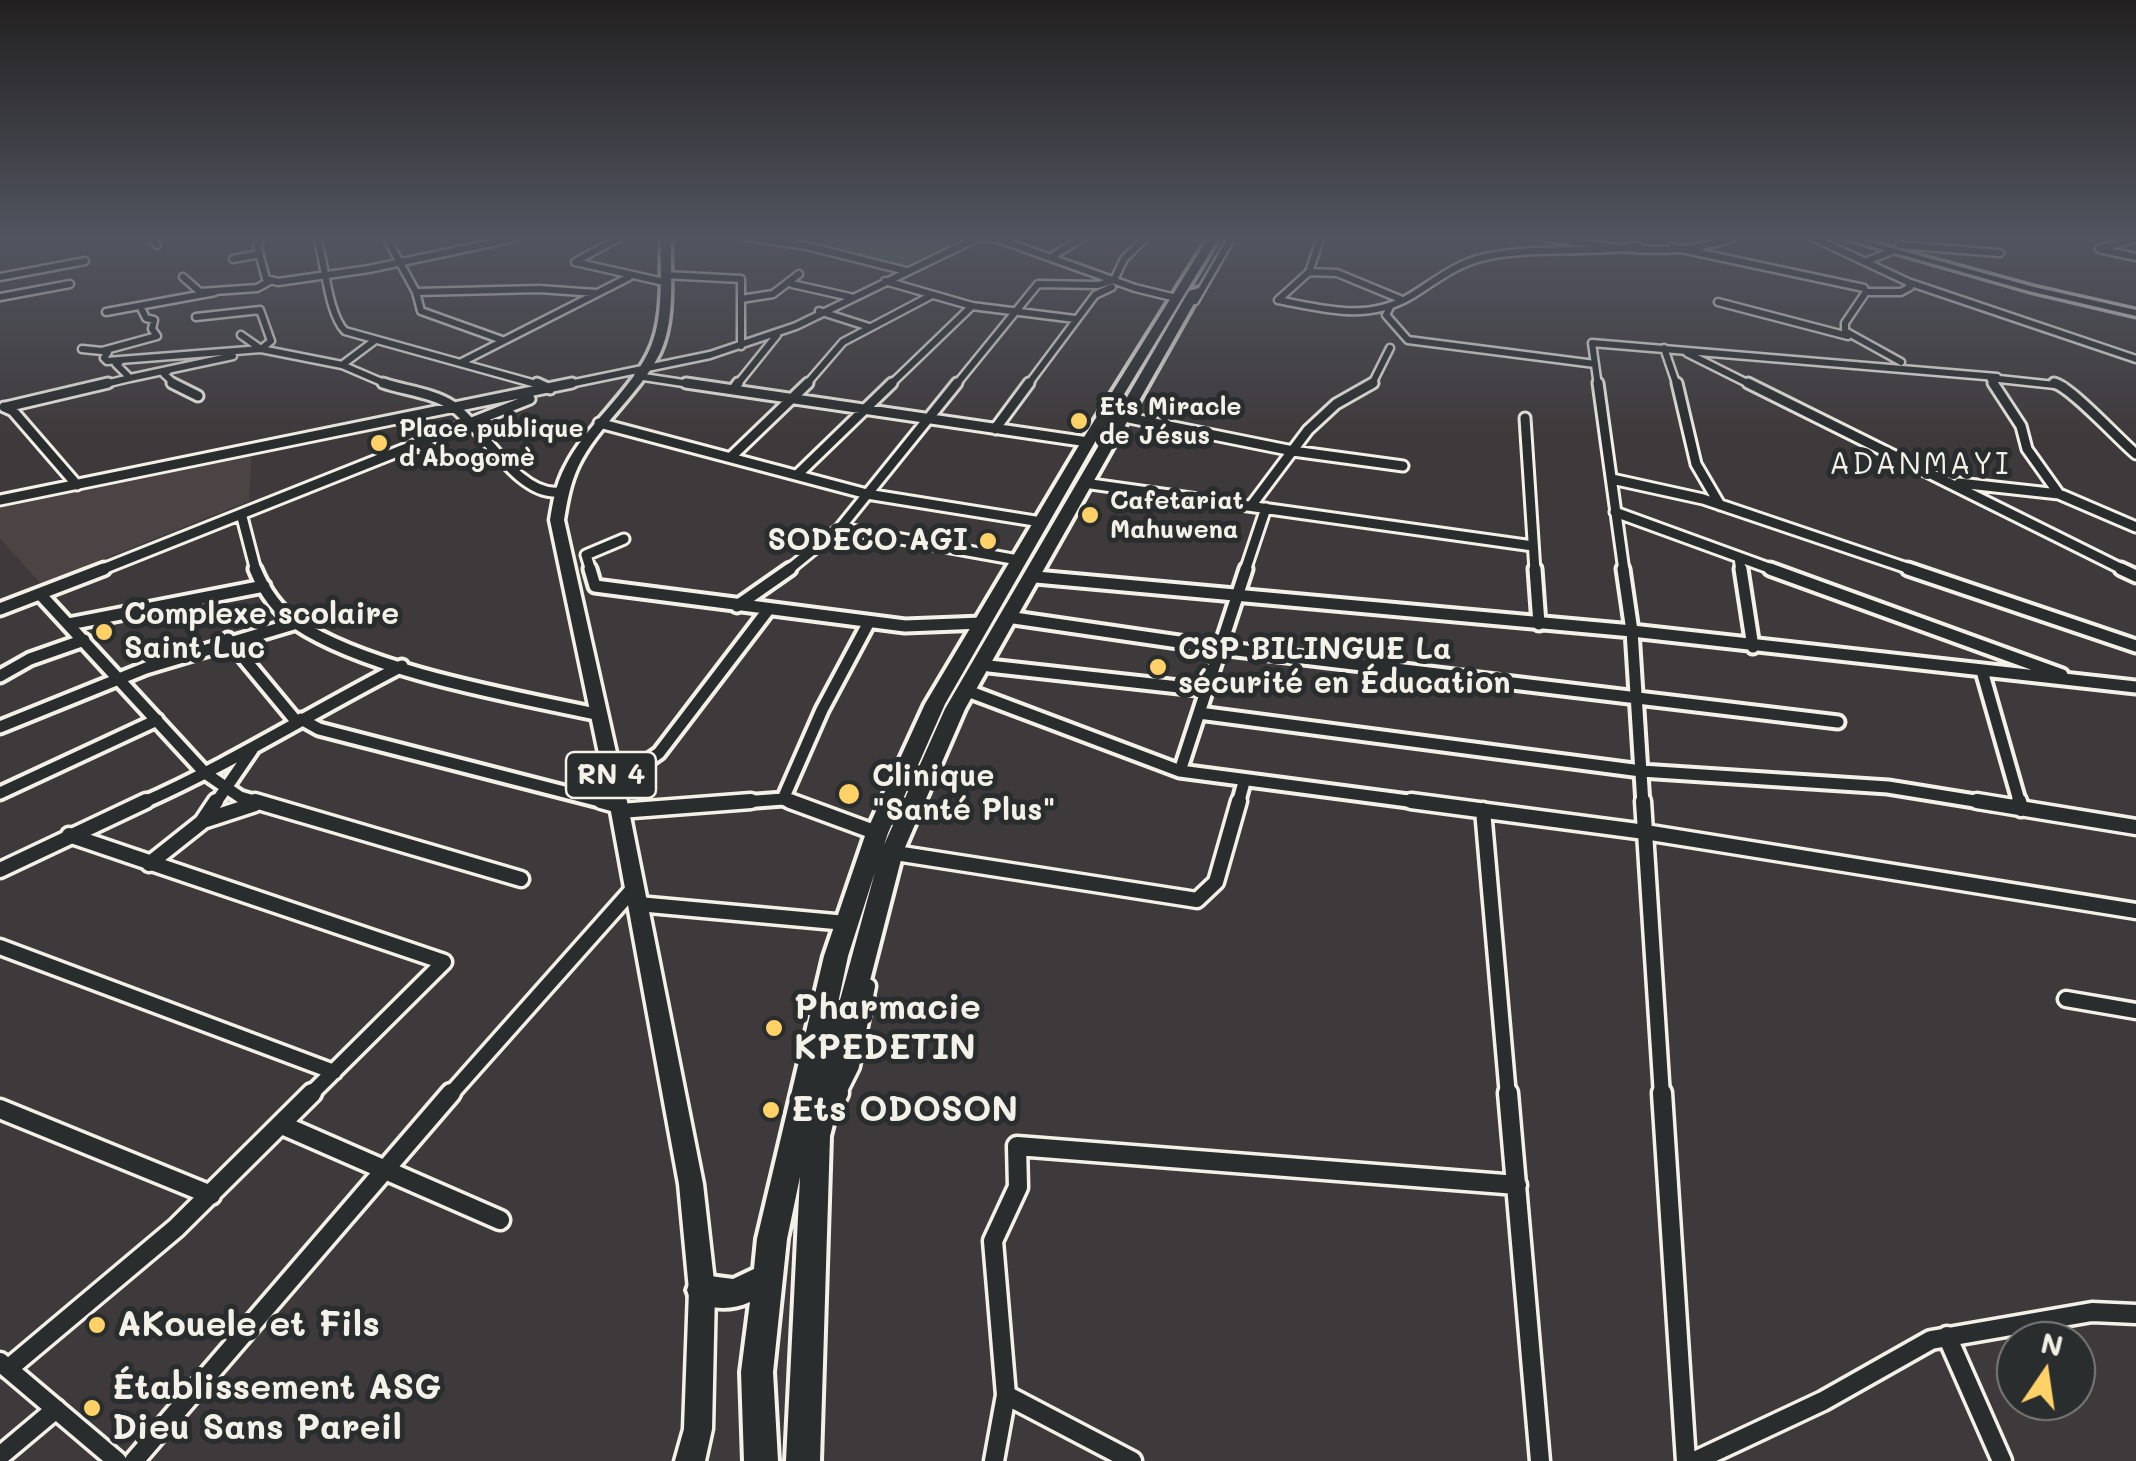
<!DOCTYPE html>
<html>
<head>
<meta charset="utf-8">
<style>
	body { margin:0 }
	#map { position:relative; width:2136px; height:1461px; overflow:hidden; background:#3e3a3b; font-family:Mali,sans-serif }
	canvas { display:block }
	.north { position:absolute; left:1996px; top:1321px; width:100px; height:100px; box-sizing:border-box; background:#2a2d2e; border:2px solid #7b7b78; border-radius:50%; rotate:13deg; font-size:28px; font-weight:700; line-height:40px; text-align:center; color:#f4f1e8 }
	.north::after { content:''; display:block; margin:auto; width:35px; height:45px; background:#ffd166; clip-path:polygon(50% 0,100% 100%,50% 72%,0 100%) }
</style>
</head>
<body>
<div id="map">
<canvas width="2136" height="1461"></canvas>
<div class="north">N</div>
</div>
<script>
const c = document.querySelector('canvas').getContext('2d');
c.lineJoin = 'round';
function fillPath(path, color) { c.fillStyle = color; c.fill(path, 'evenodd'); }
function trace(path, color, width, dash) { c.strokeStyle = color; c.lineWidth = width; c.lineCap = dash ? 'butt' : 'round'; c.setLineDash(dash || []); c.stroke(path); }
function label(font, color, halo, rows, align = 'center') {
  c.font = font + ' Mali,sans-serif'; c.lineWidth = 10; c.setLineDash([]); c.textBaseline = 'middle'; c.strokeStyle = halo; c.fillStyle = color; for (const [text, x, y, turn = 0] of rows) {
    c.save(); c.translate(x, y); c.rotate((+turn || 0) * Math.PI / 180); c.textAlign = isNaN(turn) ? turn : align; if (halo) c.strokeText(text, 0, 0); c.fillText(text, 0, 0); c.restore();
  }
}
const built = new Path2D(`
	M252,453L249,501L41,584L0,538V507Z`);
const green = new Path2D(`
	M831,237H964L900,268L811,244Z`);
const streetFar4 = new Path2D(`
	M152,237L157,245
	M262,237L257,245L266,279L278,282L369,269L520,237
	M317,237C325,263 328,314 345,331L543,386
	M386,237L416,292L421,311L502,340
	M620,237L575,262L664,282
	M747,237L807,246L906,271
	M1543,237C1605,247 1674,260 1735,237
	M1812,237L1908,282L2136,359
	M977,238H995L1135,288L1176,298
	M2136,238L2099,249L2136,257
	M1899,245L2000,253
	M1672,247L1864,288L1866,292L1845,323V331L1901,362
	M1051,257L1084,237
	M233,259L260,254
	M1867,261L1892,251
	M1309,272L1337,273L1400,299
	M665,275L741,279V346
	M0,277L85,261
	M183,277L200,292L257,288L270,281
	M885,281L972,306L1075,319
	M792,284L850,297
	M416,292L539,289L596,293
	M1866,292H1901L1910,287L1908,282
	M0,297L70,284
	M741,299L773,294L799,274
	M1278,300C1325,309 1367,322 1411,296C1435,281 1457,263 1485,257C1535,246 1588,254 1638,246
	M1278,300L1309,272L1321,237
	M1195,301L1232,237
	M1718,302L1848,336
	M140,306L146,318L154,320L152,329L157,336L102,351L108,352L104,358L107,361L261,349L342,365L391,386
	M1390,307L1386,315L1408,340L1595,364
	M819,311L869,327
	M106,312L215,292
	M196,317L260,310L271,341L261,349L241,335
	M1664,348L1677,386
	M82,349L102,351
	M1687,353L1753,386
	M462,362L629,277
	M342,365L374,341
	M168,371L164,374L177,386
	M637,376L703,386
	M130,378L233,356
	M97,386L130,378L116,364L120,362
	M560,386L710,355L796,326L979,237
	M736,386L777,335
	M805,386L843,342L932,295
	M889,386L972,306
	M955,386L1038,284L1098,285L1114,280L1124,259L1146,237
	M1027,386L1095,295L1112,287
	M1371,386L1390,348
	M1598,386L1592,343L1997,377
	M1995,386L1990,378L2064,386`);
const streetFar3 = new Path2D(`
	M172,383L198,396
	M383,383C403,390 433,393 451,405C482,426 517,496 558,492
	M537,383L550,389
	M686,383L1088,442
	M1598,383L1624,571
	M1677,383L1696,464L1720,505
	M1748,383L2126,571
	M1993,383L2021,426L2027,449L2059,494L2136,527
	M2054,383C2071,387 2118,439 2136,454
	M733,390L738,383
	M4,407L13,411L77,485
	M6,407L108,383
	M1129,418L1293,451L1403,466
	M1525,418L1535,571
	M599,423L867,494L1041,522
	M995,429L1029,383
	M731,457L808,383
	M797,475L892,383
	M1612,479L1703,499L1916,571
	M1959,483L2059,494
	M1091,484L1533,546
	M0,500L572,383
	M1251,506L1308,430L1336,404L1373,383
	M1615,512L1777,571
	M242,517L256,571
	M840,528L1018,560
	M1739,557L1741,571
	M98,571L530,399
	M591,571L586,555L624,539
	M787,571L840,528L957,383
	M1245,571L1266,508`);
const streetFar2 = new Path2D(`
	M255,569C264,591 276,609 296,623C367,671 511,696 596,714
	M590,569L595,586L905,626L982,623
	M1535,569L1539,624
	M1623,569L1632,631L1643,804
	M1741,569L1753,647
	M1770,569L2062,675
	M1908,569L2136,646
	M2121,569L2136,576
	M1036,577L1632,631L2136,687
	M40,594L205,773L240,797L264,804
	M737,606L790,569
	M0,609L104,569
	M1014,618L1220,648L1838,722
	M69,624L264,586
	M228,639L296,721
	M989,666L1206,690
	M1982,671L2020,804
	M0,676L30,659L84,640
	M973,693L1180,771L1431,804
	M1199,713L1641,771L1888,787L1993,804
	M301,719L319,729L611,804
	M0,727L146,668L297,623
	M610,771L642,765L659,753L768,610
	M1180,771L1246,569
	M0,793L157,720
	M783,799L822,710L869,622
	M140,804C231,764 314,711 402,666
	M215,804L252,750
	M717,804L783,799L796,804
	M1238,804L1244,782`);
const streetFar1 = new Path2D(`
	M255,801L521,879
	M601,801L619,806
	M790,801L877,833
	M1411,801L1645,832L2136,911
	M1643,801L1662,1096
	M1977,801L2136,827
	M2019,801L2021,809
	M1483,810L1508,1096
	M620,811L751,801
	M206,820L255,804
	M69,835L444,962L309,1096
	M902,854L1197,900L1216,882L1239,801
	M149,864L202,822L216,801
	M0,870L146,801
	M638,904L846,923
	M0,947L334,1072
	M2066,999L2136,1011
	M449,1096L634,888
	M837,1096L852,1066L868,986`);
const street = new Path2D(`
	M1508,1093L1540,1461
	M1662,1093L1686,1461
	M835,1101L839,1093
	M0,1109L211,1195
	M282,1125L500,1220
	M1947,1336L2002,1461
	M0,1362L117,1461
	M8,1369L176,1228L312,1093
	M1006,1395L1132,1461
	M0,1456L56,1409
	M134,1461L451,1093
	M994,1461L1006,1395L993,1241L1018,1187L1017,1146L1517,1185
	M1695,1461L1823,1401L1931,1340L2092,1312L2136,1314`);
const secondary = new Path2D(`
	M1839,237H1851L2034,287L2136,310V316L2029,291Z`);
const primary = new Path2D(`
	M661,237H671C670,273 676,319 660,353C639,395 598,425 578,467C570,484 567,502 564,520L628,806L703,1184L715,1290L712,1429L705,1461H675L684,1429L689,1290L679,1184L610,806L550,520C553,502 556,484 565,467C586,425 626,396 648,353C665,320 660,274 661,237Z`);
const highway = new Path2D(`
	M1209,237H1219L1095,442L945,704L888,833L884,845L945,709L1189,291L1199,288L1201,291L965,709L903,852L830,1136L820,1461H786L800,1177L787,1239L773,1372L778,1461H744L741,1372L750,1302C730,1311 711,1309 691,1301L687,1290L691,1279L702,1275L733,1279L754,1269L757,1239L824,956L866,833L925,704L1081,442ZM875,872L834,1022L848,956Z`);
const markers = [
	[1079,421,10,"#ffd166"],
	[379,443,10,"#ffd166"],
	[1090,515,10,"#ffd166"],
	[988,541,10,"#ffd166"],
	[104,632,10,"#ffd166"],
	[1158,667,10,"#ffd166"],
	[849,794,12,"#ffd166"],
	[774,1028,10,"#ffd166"],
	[771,1110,10,"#ffd166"],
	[97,1325,10,"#ffd166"],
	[92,1408,10,"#ffd166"]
];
const farPoinames = [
	["Ets Miracle",1099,407],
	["de Jésus",1099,436],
	["Place publique",399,429],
	["d'Abogomè",399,458],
	["Cafetariat",1110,501],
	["Mahuwena",1110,530]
];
const shields = [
	[611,775,90]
];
const shieldNames = [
	["RN 4",611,775]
];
const farQuarternames = [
	["ADANMAYI",1920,465]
];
const poiNames = [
	["SODECO AGI",968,541,"right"],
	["Complexe scolaire",124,615],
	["Saint Luc",124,649],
	["CSP BILINGUE La",1178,650],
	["sécurité en Éducation",1178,684],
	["Clinique",872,777],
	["\"Santé Plus\"",872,811]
];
const nearPoinames = [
	["Pharmacie",794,1008],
	["KPEDETIN",794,1048],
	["Ets ODOSON",791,1110],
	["AKouele et Fils",117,1325],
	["Établissement ASG",112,1388],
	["Dieu Sans Pareil",112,1428]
];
fillPath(built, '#4c4444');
fillPath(green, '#526b58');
trace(streetFar4, '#f4f1e8', 11);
trace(streetFar3, '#f4f1e8', 15);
trace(streetFar2, '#f4f1e8', 19);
trace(streetFar1, '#f4f1e8', 21);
trace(street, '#f4f1e8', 25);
trace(secondary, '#f4f1e8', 7);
trace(primary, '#f4f1e8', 7);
trace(highway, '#f4f1e8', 8);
trace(streetFar4, '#2a2d2e', 6);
trace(streetFar3, '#2a2d2e', 9);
trace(streetFar2, '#2a2d2e', 11);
trace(streetFar1, '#2a2d2e', 14);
trace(street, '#2a2d2e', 18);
fillPath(secondary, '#2a2d2e');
fillPath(primary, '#2a2d2e');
fillPath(highway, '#2a2d2e');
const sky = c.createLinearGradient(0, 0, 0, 441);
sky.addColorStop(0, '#222020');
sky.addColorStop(0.54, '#525560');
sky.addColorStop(1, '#52556000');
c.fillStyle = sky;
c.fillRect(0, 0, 2136, 441);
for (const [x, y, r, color] of markers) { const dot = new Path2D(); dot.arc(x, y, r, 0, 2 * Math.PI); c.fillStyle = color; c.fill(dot); trace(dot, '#2a2d2e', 4); }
label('bold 25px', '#f4f1e8', '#2a2d2e', farPoinames, 'left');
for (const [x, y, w] of shields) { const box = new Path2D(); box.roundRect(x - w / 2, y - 23, w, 46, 8); c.fillStyle = '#2a2d2e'; c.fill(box); trace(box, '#f4f1e8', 2.5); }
label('bold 28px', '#f4f1e8', null, shieldNames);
c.letterSpacing = '2.5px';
label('30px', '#f4f1e8', '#2a2d2e', farQuarternames);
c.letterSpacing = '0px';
label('bold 30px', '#f4f1e8', '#2a2d2e', poiNames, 'left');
label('bold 35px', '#f4f1e8', '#2a2d2e', nearPoinames, 'left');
</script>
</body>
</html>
